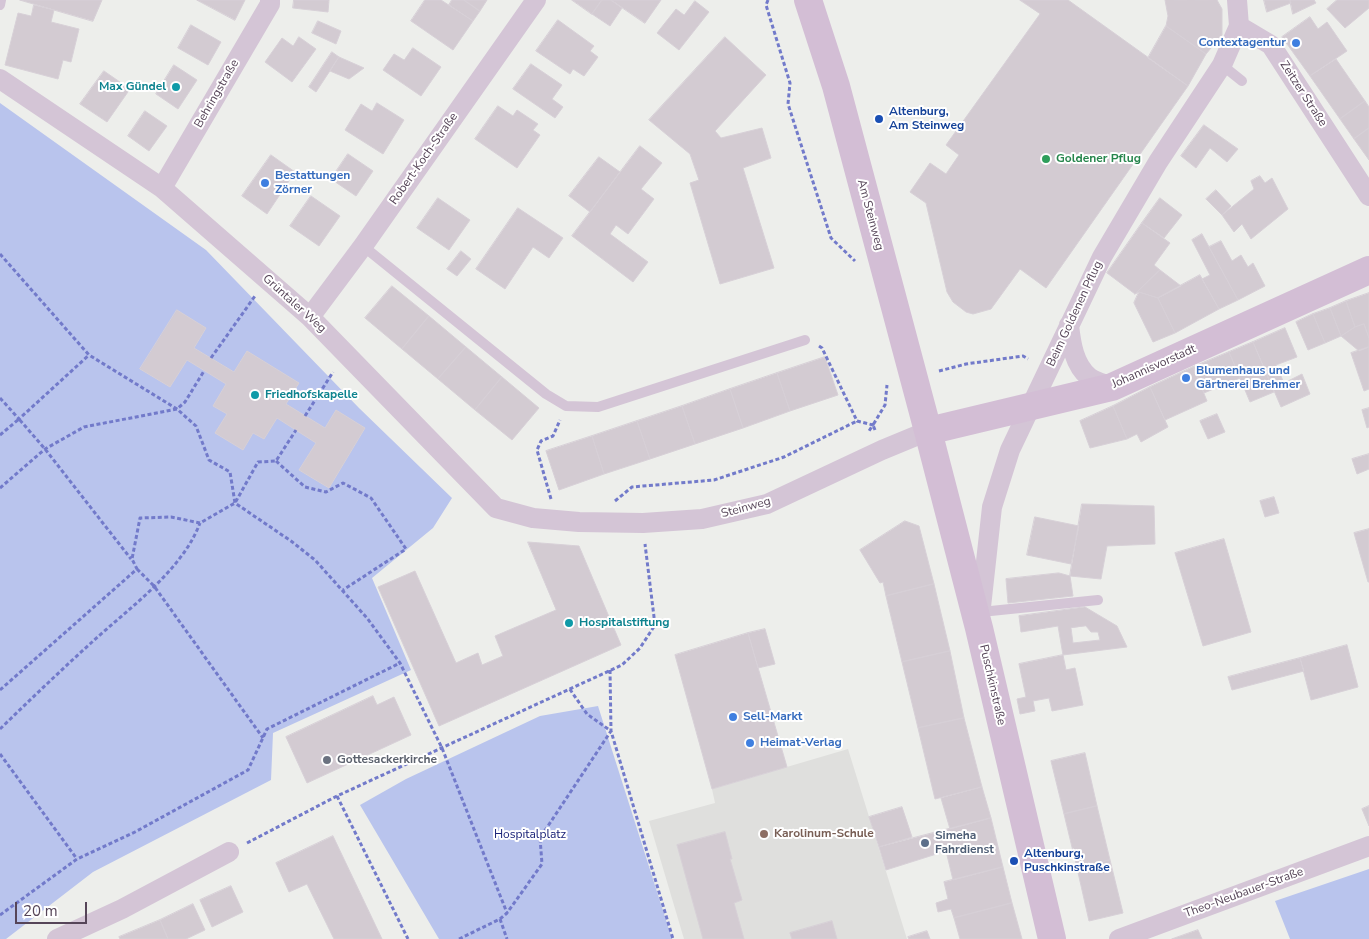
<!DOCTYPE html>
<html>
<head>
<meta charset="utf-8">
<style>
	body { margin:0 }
	#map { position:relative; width:1369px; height:939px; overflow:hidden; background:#edeeeb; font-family:"Nunito Sans",sans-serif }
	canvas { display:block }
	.scale { position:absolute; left:15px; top:902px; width:72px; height:22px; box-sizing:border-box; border:2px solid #564558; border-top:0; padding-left:6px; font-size:15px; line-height:18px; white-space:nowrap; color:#564558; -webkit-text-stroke:4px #fff; paint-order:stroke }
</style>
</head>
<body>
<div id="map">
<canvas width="1369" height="939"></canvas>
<div class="scale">20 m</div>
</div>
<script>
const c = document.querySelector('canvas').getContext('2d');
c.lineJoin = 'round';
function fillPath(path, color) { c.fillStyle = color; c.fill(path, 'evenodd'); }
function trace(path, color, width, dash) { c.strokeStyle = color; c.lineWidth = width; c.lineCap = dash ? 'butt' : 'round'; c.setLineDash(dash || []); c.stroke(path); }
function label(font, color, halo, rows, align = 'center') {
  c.font = font + ' "Nunito Sans",sans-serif'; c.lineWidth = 4; c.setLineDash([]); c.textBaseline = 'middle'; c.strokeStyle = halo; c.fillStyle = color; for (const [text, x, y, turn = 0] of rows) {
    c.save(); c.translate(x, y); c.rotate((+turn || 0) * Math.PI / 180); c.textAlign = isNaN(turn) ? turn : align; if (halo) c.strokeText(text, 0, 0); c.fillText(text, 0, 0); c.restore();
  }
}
const education = new Path2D(`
	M848,749L907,939H684L649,821L715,803L712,789Z`);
const green = new Path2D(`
	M0,103L206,250L359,408L452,498L433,528L372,578L411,670L273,733L271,780L93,872L6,939H0Z
	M598,706L672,939H439L360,805L406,779L540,716Z
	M1369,869V939H1290L1275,901Z`);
const building = new Path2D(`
	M20,0H102L93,21Z
	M197,0H245L235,20Z
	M294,0H329L328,12L293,8Z
	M425,0H441L473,21L453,50L411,21Z
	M452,0H464L480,11L473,21L449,5Z
	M464,0H487L480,11Z
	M572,0H602L592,14Z
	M602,0H611L622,8L610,26L592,14Z
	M611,0H661L645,23Z
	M1020,0H1068L1188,86L1046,288L1020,269L991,309L973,314L966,312L953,302L947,292L926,203L910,192L930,163L946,174L959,155L946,145L1040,14Z
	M1217,0L1222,9V35L1206,54L1166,26L1168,16L1165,0Z
	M1264,0H1290L1291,3L1267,12Z
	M1290,0H1314L1316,3L1293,14Z
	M1337,0H1369V8L1345,28L1327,9Z
	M695,1L709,12L679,50L657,33L676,9L684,15Z
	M34,5L54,10L51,22L79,29L71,62L63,60L58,79L5,65L18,13L31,16Z
	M1310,17L1318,29L1327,22L1347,51L1310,76L1282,37Z
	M558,20L594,46L590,51L598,57L584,76L573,69L570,74L536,51Z
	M318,21L341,31L336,44L312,33Z
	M191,25L221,42L208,65L178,48Z
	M1166,26L1206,54L1188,86L1148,58Z
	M299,37L316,49L292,82L265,62L282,38L293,46Z
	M725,37L766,75L715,131L721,138L762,128L771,158L743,168L774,268L720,284L690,183L699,180L690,154L649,120Z
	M413,48L441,67L421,96L383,70L394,54L404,60Z
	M332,52L339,57L316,92L309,87Z
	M339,57L364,68L349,79L330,71Z
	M1336,59L1365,101L1340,119L1310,76Z
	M531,64L562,85L552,99L563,107L555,118L513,89Z
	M174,65L197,80L178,109L156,94Z
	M104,71L130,89L107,122L80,104Z
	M1365,101L1369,107V128L1354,139L1340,119Z
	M377,103L404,120L383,154L345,130L361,104L372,111Z
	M498,106L513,116L517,110L538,124L533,130L540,135L517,168L475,139Z
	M145,111L167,126L149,151L128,136Z
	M1204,125L1238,149L1227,162L1210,148L1196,168L1181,156Z
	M1369,128V160L1354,139Z
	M640,146L662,163L641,189L654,199L628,234L616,225L610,234L648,262L633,282L572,236Z
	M348,154L373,171L356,196L331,179Z
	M271,155L295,172L267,214L242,196Z
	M599,157L620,172L590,212L569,196Z
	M1260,176L1265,183L1272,178L1288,209L1251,239L1242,224L1234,232L1222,215L1254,189L1251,181Z
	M1216,190L1231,206L1222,215L1206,199Z
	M311,196L340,216L319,246L290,226Z
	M438,198L470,220L449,250L417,228Z
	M1160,198L1182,215L1164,238L1142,223Z
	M518,208L563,238L549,258L533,247L505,289L476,269Z
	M1142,223L1170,243L1154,265L1160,270L1135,294L1107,273Z
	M1202,234L1238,300L1219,309L1202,279L1210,275L1192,240Z
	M1221,241L1232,261L1241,255L1248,267L1253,263L1265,286L1238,300L1209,247Z
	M461,251L471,259L457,276L447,269Z
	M1160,270L1181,286L1158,298L1139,292L1135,294Z
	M1200,275L1219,309L1175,333L1158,298Z
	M392,286L429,316L402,349L365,318Z
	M1139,292L1158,298L1175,333L1153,342L1134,303Z
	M1369,293V338L1364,324L1355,327L1346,301Z
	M1346,301L1355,327L1341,336L1330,308Z
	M1330,308L1341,336L1325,343L1313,314Z
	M177,310L206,328L194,348L234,372L247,351L299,383L286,404L325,428L336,410L365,428L329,488L299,470L316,443L277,418L264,439L253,433L243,450L215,433L227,414L213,406L226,384L187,360L170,387L140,369Z
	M1313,314L1325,343L1308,350L1296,322Z
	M429,316L466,347L438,379L402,349Z
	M1364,324L1369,338V347L1359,351L1341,336L1355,327Z
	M1285,328L1297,357L1276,365L1284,383L1302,374L1310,394L1281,407L1253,342Z
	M1253,342L1274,392L1250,402L1229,352Z
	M466,347L502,377L475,410L438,379Z
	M1369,347V389L1364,391L1351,353Z
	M1229,352L1240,378L1204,393L1193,367Z
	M825,357L838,395L790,411L777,373Z
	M1193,367L1207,401L1165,420L1150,387Z
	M777,373L790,411L743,428L730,389Z
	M502,377L539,408L512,440L475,410Z
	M1150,387L1168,427L1141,442L1137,434L1127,439L1113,406Z
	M730,389L743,428L695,444L682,406Z
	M682,406L695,444L650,459L637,421Z
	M1113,406L1127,439L1090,448L1080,421Z
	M1369,408V427L1367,428L1362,410Z
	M1217,414L1225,432L1208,439L1200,421Z
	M637,421L650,459L604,474L592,436Z
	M592,436L604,474L559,490L546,451Z
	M1369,454V469L1357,474L1352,459Z
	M1274,497L1279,513L1265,517L1260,501Z
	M1082,504L1154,506L1155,544L1107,546L1101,579L1070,576Z
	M1035,517L1079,526L1071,564L1027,555Z
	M905,521L919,526L934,584L886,596L883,582L880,583L860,550Z
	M1369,529V582H1368L1354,533Z
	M1224,539L1251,632L1203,646L1175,553Z
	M528,542L579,546L621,645L439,726L378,587L415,571L456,663L478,653L482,665L503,656L495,636L556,610Z
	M1059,573L1070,576L1073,596L1008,603L1006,579Z
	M934,584L950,651L902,662L886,596Z
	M1085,607L1117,626L1127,647L1063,655L1058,626L1021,632L1019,616ZM1086,626L1091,632H1098L1100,640L1073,643L1071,628Z
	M765,629L775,664L758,668L748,633Z
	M748,633L787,767L712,789L675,655Z
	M1347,645L1358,687L1311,700L1300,658Z
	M950,651L964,718L918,728L902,662Z
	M1063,655L1066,670L1075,668L1083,705L1052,711L1049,698L1033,701L1035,711L1020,714L1017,699L1026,697L1019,664Z
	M1300,658L1304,671L1232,690L1228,677Z
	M373,696L377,705L394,697L411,735L307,783L286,737Z
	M964,718L982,787L935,799L918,728Z
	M1085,753L1097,806L1064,814L1051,761Z
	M982,787L991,818L950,829L941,798Z
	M1097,806L1110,860L1077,868L1064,814Z
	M1369,806V826L1362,809Z
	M902,807L912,837L879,847L869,817Z
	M991,818L1003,867L953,880L946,851L886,870L879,847Z
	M725,832L732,859H730L742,900L734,903L744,939H703L677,845Z
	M333,836L382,939H334L307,884L289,892L276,863Z
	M1110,860L1123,913L1089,921L1077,868Z
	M1003,867L1012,903L954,918L951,909L938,912L936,903L948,899L944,882Z
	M231,886L243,912L212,927L200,900Z
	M1012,903L1022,939H960L954,918Z
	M193,904L205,930L186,939H168L160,920Z
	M160,920L168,939H120L119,937Z
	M832,921L837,939H792L790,933Z
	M1198,930L1202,939H1172Z
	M927,931L930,939H909L908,937Z`);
const path = new Path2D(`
	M768,0L766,5L790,83L788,104L831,238L855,261
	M0,254L89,355L177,409L196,426L209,460L230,472L235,503L291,541L315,560L367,618L400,663L442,748L507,913
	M819,346L822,348L857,421L873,425L869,431
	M211,358L255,296
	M939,371L966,364L1023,356L1028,359
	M0,398L19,419L89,355
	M305,416L333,372
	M875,430L873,425L885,405L887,385
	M0,435L19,419L45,449L131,559
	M276,461L305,487L326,492L343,483L371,498L406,549L343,590
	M0,488L45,449L84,427L177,409L185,402L204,371
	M551,499L537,450L541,441L553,436L560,420
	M615,501L632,487L714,480L784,457L857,421
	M137,569L154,586L263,738
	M610,670L611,731L673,939
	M0,690L137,569L132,559L140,518L171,517L200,523L235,503L258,462L276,461L296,430
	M0,729C30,700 60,671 91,643C128,609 182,571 200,523
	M0,754L77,859
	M337,796L408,939
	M247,843L337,796L622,665L640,648L655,625L645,544
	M0,915L77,859L135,832L248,770L267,729L400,663
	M500,919L507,913L542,864L540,838L611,731L587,714L569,688
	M459,939L500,919L507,939`);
const lane = new Path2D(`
	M0,5L1,0
	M1222,65L1242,81
	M363,246L546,394L566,406L598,407L805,340
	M981,612L1098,600`);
const street = new Path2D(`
	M1239,26L1271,45L1369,196
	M0,79L162,188L310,317L496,508L533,518L579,522L643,523L702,519L767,504L882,450L928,431
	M162,188L270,4V0
	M310,317L363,246L536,0
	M1069,325C1071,343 1074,365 1089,377C1095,382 1105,384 1112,387
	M980,616L992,507L1010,450L1102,257L1158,162L1222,65L1239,26L1237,0
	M57,939L122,909L229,852
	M1119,939L1369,846`);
const secondary = new Path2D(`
	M808,0L836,86L928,431L979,628L1052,939
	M928,431L1112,387L1369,270`);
const markers = [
	[1296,43,5,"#3f7fe0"],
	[176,87,5,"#0f9aa8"],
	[879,119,5,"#1a4fb4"],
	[1046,159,5,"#2e9e5b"],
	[265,183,5,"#3f7fe0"],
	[1186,378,5,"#3f7fe0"],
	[255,395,5,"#0f9aa8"],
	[569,623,5,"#0f9aa8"],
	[733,717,5,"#3f7fe0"],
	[750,743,5,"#3f7fe0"],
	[327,760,5,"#6b7280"],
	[764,834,5,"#8d6e63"],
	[925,843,5,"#5c6f8a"],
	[1014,861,5,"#1a4fb4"]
];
const shopNames = [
	["Contextagentur",1286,43,"right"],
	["Bestattungen",275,176],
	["Zörner",275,190],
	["Blumenhaus und",1196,371],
	["Gärtnerei Brehmer",1196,385],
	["Sell-Markt",743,717],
	["Heimat-Verlag",760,743]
];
const cultureNames = [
	["Max Gündel",166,87,"right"],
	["Friedhofskapelle",265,395],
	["Hospitalstiftung",579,623]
];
const streetNames = [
	["Behringstraße",217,94,-60],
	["Zeitzer Straße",1303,94,57],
	["Robert-Koch-Straße",424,159,-55],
	["Am Steinweg",870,215,75],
	["Grüntaler Weg",294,304,42],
	["Beim Goldenen Pflug",1075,314,-65],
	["Johannisvorstadt",1154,367,-24],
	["Steinweg",746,508,-15],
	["Puschkinstraße",992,685,77],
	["Theo-Neubauer-Straße",1244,893,-20]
];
const transitNames = [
	["Altenburg,",889,112],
	["Am Steinweg",889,126],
	["Altenburg,",1024,854],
	["Puschkinstraße",1024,868]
];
const leisureNames = [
	["Goldener Pflug",1056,159]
];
const worshipNames = [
	["Gottesackerkirche",337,760]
];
const educationNames = [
	["Karolinum-Schule",774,834]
];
const parkNames = [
	["Hospitalplatz",530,835]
];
const serviceNames = [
	["Simeha",935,836],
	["Fahrdienst",935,850]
];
fillPath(education, '#dfdfdd');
fillPath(green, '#b9c4ed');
fillPath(building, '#d3cbd2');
trace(building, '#d7d0d7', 1);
trace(path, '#727aca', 3, [4, 2.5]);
trace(lane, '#d4c5d6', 10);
trace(street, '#d4c5d6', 20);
trace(secondary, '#d3bed5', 28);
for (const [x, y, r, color] of markers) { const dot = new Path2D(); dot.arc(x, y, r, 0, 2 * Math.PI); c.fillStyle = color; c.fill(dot); trace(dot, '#fff', 2); }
label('bold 12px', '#366cbe', '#fff', shopNames, 'left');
label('bold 12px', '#0d838f', '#fff', cultureNames, 'left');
label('12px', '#564558', '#fff', streetNames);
label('bold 12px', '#164399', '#fff', transitNames, 'left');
label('bold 12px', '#27864d', '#fff', leisureNames, 'left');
label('bold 12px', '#5b616d', '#fff', worshipNames, 'left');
label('bold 12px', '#785e54', '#fff', educationNames, 'left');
label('12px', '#182177', '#fff', parkNames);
label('bold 12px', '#4e5e75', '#fff', serviceNames, 'left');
</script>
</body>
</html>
